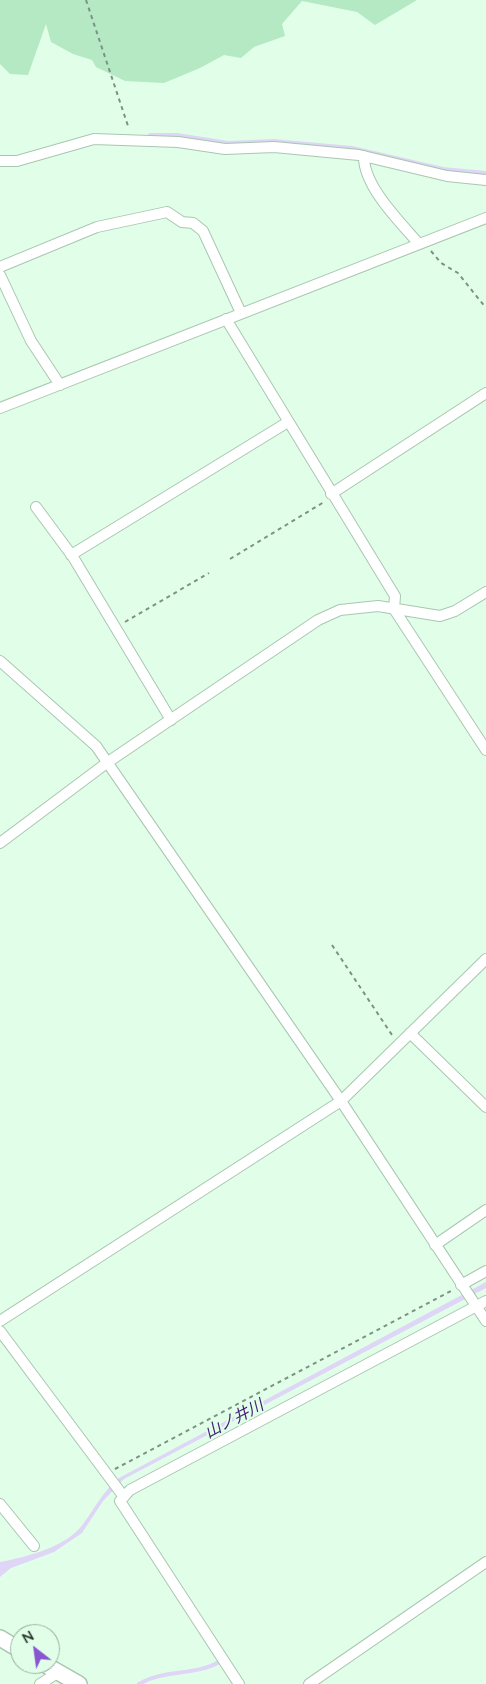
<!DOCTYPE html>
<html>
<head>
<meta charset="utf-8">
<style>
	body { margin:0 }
	#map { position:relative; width:486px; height:1684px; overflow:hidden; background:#e1ffe8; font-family:Lato,sans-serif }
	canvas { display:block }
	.north { position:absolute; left:10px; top:1624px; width:50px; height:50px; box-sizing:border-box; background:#e1ffe8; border:1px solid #98ae9d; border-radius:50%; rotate:330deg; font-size:14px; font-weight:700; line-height:20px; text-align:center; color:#2a352d }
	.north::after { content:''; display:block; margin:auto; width:18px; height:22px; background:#8857d0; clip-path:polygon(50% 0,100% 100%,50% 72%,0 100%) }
</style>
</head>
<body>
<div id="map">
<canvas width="486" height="1684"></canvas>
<div class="north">N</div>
</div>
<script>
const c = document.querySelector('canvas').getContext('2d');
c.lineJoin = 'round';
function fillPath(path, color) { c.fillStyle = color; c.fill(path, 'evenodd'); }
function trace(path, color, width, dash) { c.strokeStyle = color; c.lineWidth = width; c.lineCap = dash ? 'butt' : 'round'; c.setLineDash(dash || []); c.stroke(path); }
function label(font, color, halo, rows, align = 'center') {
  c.font = font + ' Lato,"Noto Sans JP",sans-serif'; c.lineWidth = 4; c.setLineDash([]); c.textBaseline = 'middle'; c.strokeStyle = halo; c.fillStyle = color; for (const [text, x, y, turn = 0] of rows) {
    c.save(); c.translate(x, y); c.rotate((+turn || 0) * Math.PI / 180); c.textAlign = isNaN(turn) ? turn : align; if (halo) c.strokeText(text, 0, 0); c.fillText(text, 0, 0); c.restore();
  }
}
const green = new Path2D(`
	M0,0H417L375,25L357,12L302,1L282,24L285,36L254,47L241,58L224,55L200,68L164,83L125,81L96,67L92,60L73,54L51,42L46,24L28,75L10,74L0,64Z`);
const water = new Path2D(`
	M486,1282V1288L124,1479L103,1501L82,1533L54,1552L11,1568L0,1577V1562C26,1557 67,1547 83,1524C95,1508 103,1491 119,1478Z`);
const stream = new Path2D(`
	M150,135H177L228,143L273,141L352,148L443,169L486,173
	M139,1684C164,1669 195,1676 219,1662`);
const path = new Path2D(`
	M86,0L129,129
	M431,251L441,263L458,273L486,308
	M230,559L324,502
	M125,622L209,573
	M332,945L392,1035
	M115,1469L451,1291`);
const street = new Path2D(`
	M364,156C363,186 401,223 419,244
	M0,161H17L94,139L178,142L225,149L274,147L359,155L447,176L486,180
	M0,267L97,227L167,212L182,222L193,223L203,231L241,313
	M0,275L31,341L60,385
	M226,319L395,596L394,609L486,750
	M0,408L486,218
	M331,494L486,393
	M36,507L73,557L171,720
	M71,555L288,422
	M0,661L96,746L341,1101L486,1321
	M0,843L108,762L318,620L340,610L378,606L440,616L455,611L486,592
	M410,1033L486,1107
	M435,1245L486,1210
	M461,1285L486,1271
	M0,1321L341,1101L486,959
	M0,1331L124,1497
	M0,1504L34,1546
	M40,1684L59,1672
	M239,1684L120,1501L130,1490L486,1301
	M309,1684L486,1562`);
const primary = new Path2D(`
	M0,1638L20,1650
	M44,1664L79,1684`);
const waterNames = [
	["山ノ井川",234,1419,-28]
];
fillPath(green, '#b4e9c3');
fillPath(water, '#dfd5f6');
trace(stream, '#dfd5f6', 4);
trace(street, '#a9c6b1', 12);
trace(primary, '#a9c6b1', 18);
trace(path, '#7e9283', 2, [4, 4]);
trace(street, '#fff', 10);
trace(primary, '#fff', 15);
label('italic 16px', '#441c76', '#e1ffe8', waterNames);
</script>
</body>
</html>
